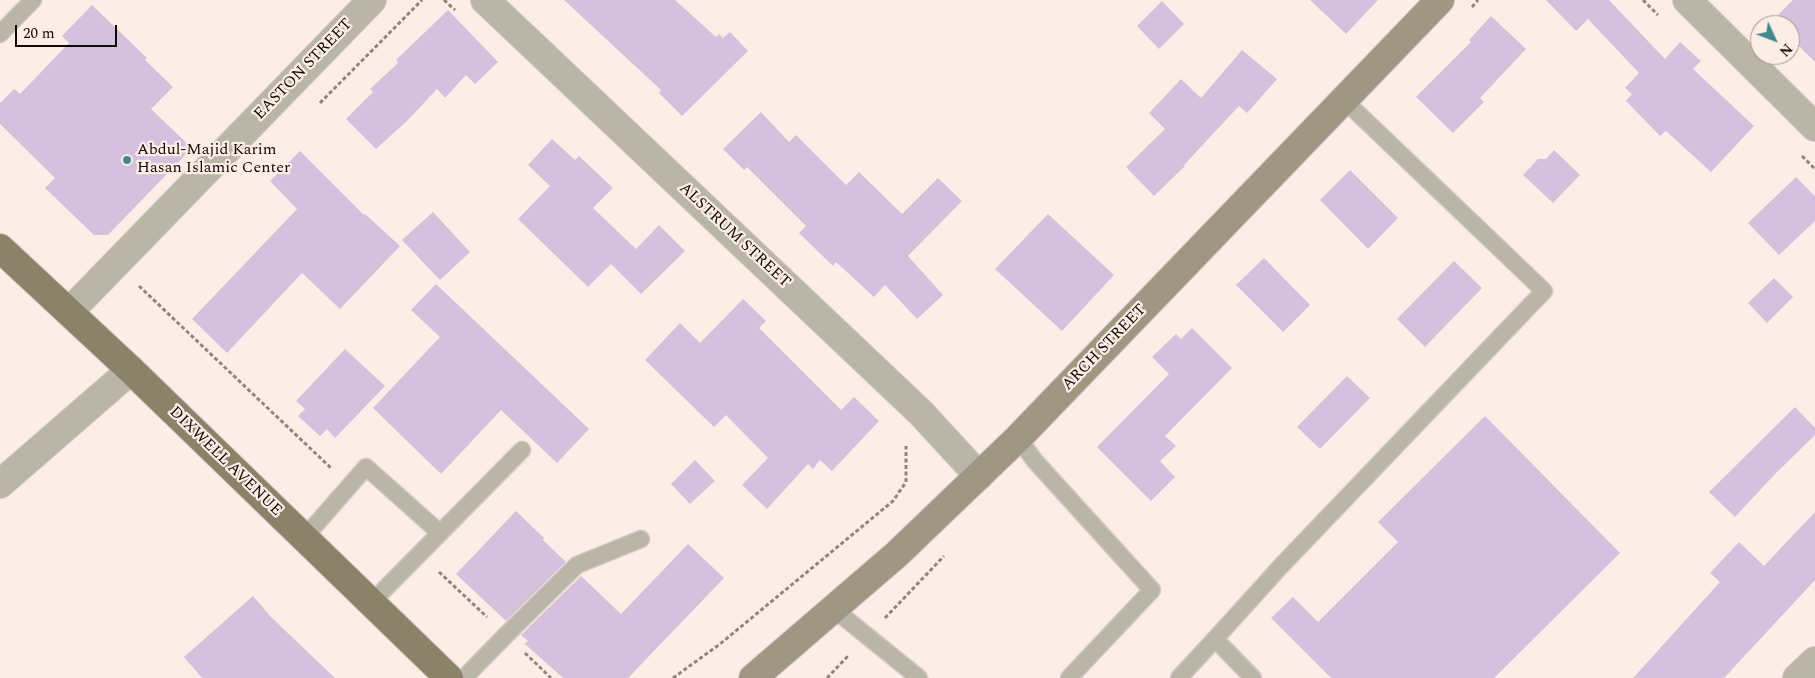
<!DOCTYPE html>
<html>
<head>
<meta charset="utf-8">
<style>
	body { margin:0 }
	#map { position:relative; width:1815px; height:678px; overflow:hidden; background:#fceee7; font-family:Spectral,serif }
	canvas { display:block }
	.north { position:absolute; left:1750px; top:15px; width:50px; height:50px; box-sizing:border-box; background:#fceee7; border:1px solid #9f928c; border-radius:50%; rotate:133deg; font-size:14px; font-weight:700; line-height:20px; text-align:center; color:#130904 }
	.north::after { content:''; display:block; margin:auto; width:18px; height:22px; background:#428a8c; clip-path:polygon(50% 0,100% 100%,50% 72%,0 100%) }
	.scale { position:absolute; left:15px; top:25px; width:102px; height:22px; box-sizing:border-box; border:2px solid #130904; border-top:0; padding-left:6px; font-size:15px; line-height:18px; white-space:nowrap; color:#130904; -webkit-text-stroke:4px #fceee7; paint-order:stroke }
</style>
</head>
<body>
<div id="map">
<canvas width="1815" height="678"></canvas>
<div class="north">N</div>
<div class="scale">20 m</div>
</div>
<script>
const c = document.querySelector('canvas').getContext('2d');
c.lineJoin = 'round';
function fillPath(path, color) { c.fillStyle = color; c.fill(path, 'evenodd'); }
function trace(path, color, width, dash) { c.strokeStyle = color; c.lineWidth = width; c.lineCap = dash ? 'butt' : 'round'; c.setLineDash(dash || []); c.stroke(path); }
function label(font, color, halo, rows, align = 'center') {
  c.font = font + ' Spectral,serif'; c.lineWidth = 4.5; c.setLineDash([]); c.textBaseline = 'middle'; c.strokeStyle = halo; c.fillStyle = color; for (const [text, x, y, turn = 0] of rows) {
    c.save(); c.translate(x, y); c.rotate((+turn || 0) * Math.PI / 180); c.textAlign = isNaN(turn) ? turn : align; if (halo) c.strokeText(text, 0, 0); c.fillText(text, 0, 0); c.restore();
  }
}
const building = new Path2D(`
	M564,0H675L716,37L719,34L723,38L730,32L748,51L682,116L659,93L661,90Z
	M1310,0H1378L1346,34Z
	M1546,0H1609L1665,59L1680,42L1701,61L1693,69L1754,126L1711,172L1666,131L1660,136L1626,101L1632,94L1625,88L1639,73L1588,19L1576,31Z
	M1793,0H1815V62L1790,37V25H1778L1773,20Z
	M1162,1L1184,24L1159,49L1137,26Z
	M92,5L147,58L145,60L173,87L151,109L192,148L108,235H94L45,188L55,178L0,124V103L14,89L20,94L69,43L62,36Z
	M448,10L498,62L475,84L466,75L445,98L437,89L408,120L376,149L346,119L373,92L370,89L398,63L396,60Z
	M1491,16L1526,49L1480,98L1484,102L1453,133L1416,97L1471,42L1469,40Z
	M1242,50L1277,79L1247,113L1239,106L1184,165L1185,166L1154,196L1126,167L1165,129L1149,113L1181,79L1201,98Z
	M761,112L789,142L796,135L846,185L859,172L902,214L938,178L962,201L908,256L943,295L917,319L885,285L874,297L836,262L833,266L799,233L806,226L747,167L744,170L723,149Z
	M552,139L575,160L579,156L613,188L593,208L636,249L659,225L685,251L641,294L611,264L588,287L518,219L550,186L528,165Z
	M1554,150L1580,175L1553,203L1523,175L1538,159H1546Z
	M300,151L364,215L365,214L400,246L340,309L302,273L227,353L192,319L297,209L270,181Z
	M1350,170L1398,218L1368,249L1320,200Z
	M1796,177L1815,196V221L1779,255L1748,223Z
	M433,212L470,252L440,280L402,240Z
	M1048,214L1114,275L1062,331L995,269Z
	M1264,258L1310,305L1283,332L1236,285Z
	M1454,261L1482,288L1425,347L1397,319Z
	M1774,278L1793,297L1767,323L1748,303Z
	M436,284L589,429L557,463L501,410L441,474L373,408L440,337L411,310Z
	M743,299L766,321L759,328L841,410L854,397L879,421L832,471L820,460L813,469L808,464L767,509L742,485L768,458L726,415L714,427L645,360L680,323L700,343Z
	M1192,328L1232,368L1165,436L1176,446L1160,461L1175,477L1151,501L1097,447L1169,374L1152,357L1176,334L1181,339Z
	M345,349L385,386L335,438L327,429L320,436L298,416L305,409L296,401Z
	M1347,376L1370,398L1320,449L1297,427Z
	M1795,407L1815,428V435L1775,474L1735,517L1709,492Z
	M1485,416L1620,553L1494,678H1331L1271,618L1293,597L1318,622L1398,542L1378,522Z
	M695,460L715,481L690,504L671,484Z
	M516,511L544,538L543,540L566,562L506,621L456,574Z
	M1815,512V580L1724,678H1633L1720,582L1710,573L1739,542L1764,566Z
	M688,544L724,578L628,678H563L525,644L528,641L521,635L581,576L621,614Z
	M253,596L271,617L335,678H202L184,657Z`);
const path = new Path2D(`
	M444,0L455,10
	M1643,0L1658,15
	M1472,7L1478,0
	M320,103L422,0
	M1802,156L1815,169
	M139,286L332,469
	M439,572L487,617
	M885,618L944,556
	M525,653L551,678
	M673,678L720,644L893,501L906,482V446
	M827,678L849,655`);
const service = new Path2D(`
	M0,34L33,0
	M1018,438L1035,461L1152,590L1069,678
	M304,538L366,467L440,533
	M371,603L522,450
	M835,610L919,678
	M1215,639L1281,566L1544,291L1343,99
	M464,678L506,635L577,565L641,539
	M1179,678L1215,639L1253,678`);
const minor = new Path2D(`
	M485,0L921,413L979,476
	M1687,0L1815,127
	M69,312L372,0
	M0,484L131,370
	M1797,678L1815,661`);
const secondary = new Path2D(`
	M753,678L897,554L1018,438L1440,0`);
const primary = new Path2D(`
	M0,248L131,370L449,678`);
const markers = [
	[127,160,5,"#428a8c"]
];
const streetNames = [
	["EASTON STREET",304,70,-46],
	["ALSTRUM STREET",734,236,43],
	["ARCH STREET",1105,348,-46],
	["DIXWELL AVENUE",225,462,44]
];
const poiNames = [
	["Abdul-Majid Karim",137,151],
	["Hasan Islamic Center",137,169]
];
fillPath(building, '#d4c1dd');
trace(service, '#d7c9c3', 19);
trace(minor, '#d7c9c3', 30);
trace(secondary, '#d7c9c3', 30);
trace(primary, '#d7c9c3', 30);
trace(path, '#92857f', 3, [4, 2.5]);
trace(service, '#b9b5a7', 16);
trace(minor, '#b9b5a7', 28);
trace(secondary, '#9e9783', 28);
trace(primary, '#8a8269', 28);
for (const [x, y, r, color] of markers) { const dot = new Path2D(); dot.arc(x, y, r, 0, 2 * Math.PI); c.fillStyle = color; c.fill(dot); trace(dot, '#fceee7', 2); }
label('16px', '#130904', '#fceee7', streetNames);
label('16px', '#130904', '#fceee7', poiNames, 'left');
</script>
</body>
</html>
